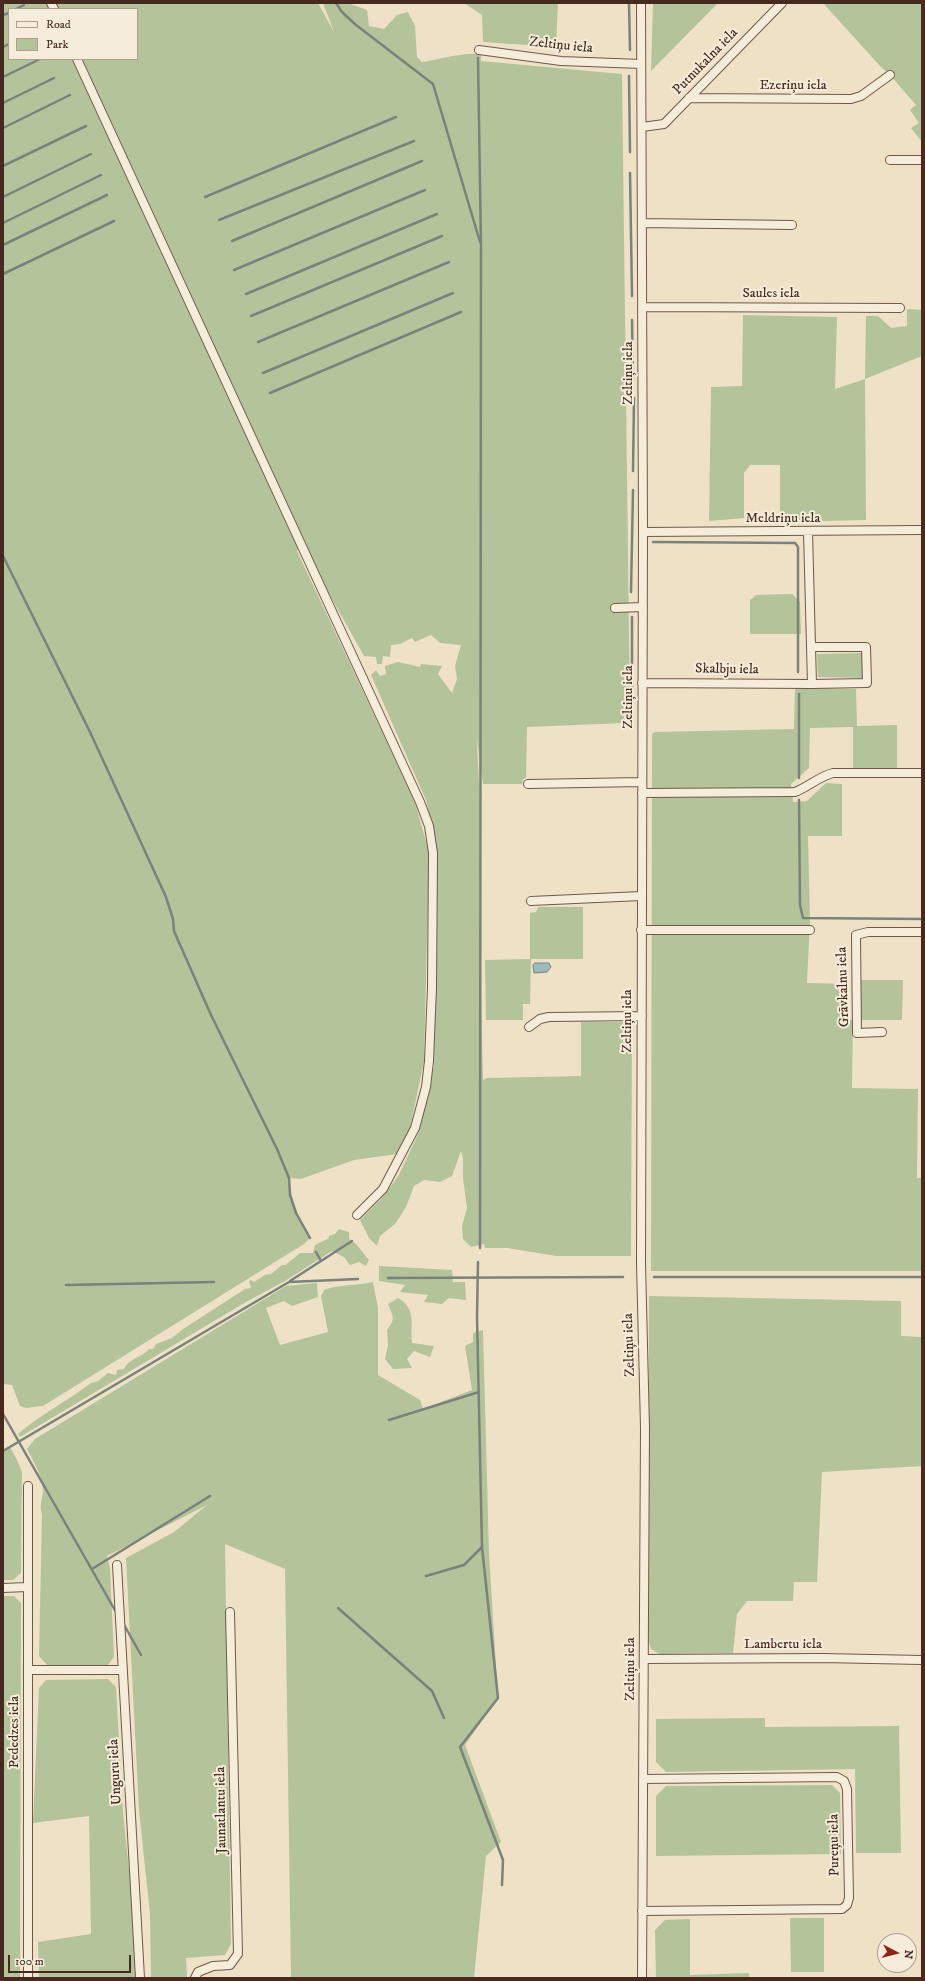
<!DOCTYPE html>
<html>
<head>
<meta charset="utf-8">
<style>
	body { margin:0 }
	#map { position:relative; width:925px; height:1981px; overflow:hidden; background:#efe1c6; font-family:"IM FELL DW Pica",serif }
	canvas { display:block }
	.frame { position:absolute; inset:0; border:4px solid #462a1f; pointer-events:none }
	.legend { position:absolute; left:8px; top:8px; width:130px; height:52px; box-sizing:border-box; background:#f5ecda; border:1px solid #af9e8f; margin:0; padding:5px 7px; list-style:none; font-size:12px; color:#462a1f }
	.legend li { display:flex; align-items:center; gap:8px; height:20px }
	.legend b { width:20px; border:1px solid #af9e8f }
	.north { position:absolute; left:877px; top:1933px; width:40px; height:40px; box-sizing:border-box; background:#f5ecda; border:1px solid #af9e8f; border-radius:50%; rotate:97deg; font-size:11px; font-weight:700; line-height:16px; text-align:center; color:#462a1f }
	.north::after { content:''; display:block; margin:auto; width:14px; height:18px; background:#8f2418; clip-path:polygon(50% 0,100% 100%,50% 72%,0 100%) }
	.scale { position:absolute; left:8px; top:1955px; width:123px; height:18px; box-sizing:border-box; border:2px solid #462a1f; border-top:0; padding-left:5px; font-size:12px; line-height:14px; white-space:nowrap; color:#462a1f; -webkit-text-stroke:3px #f5ecda; paint-order:stroke }
</style>
</head>
<body>
<div id="map">
<canvas width="925" height="1981"></canvas>
<div class="frame"></div>
<ul class="legend">
<li><b style="height:5px;background:#f5ecda"></b>Road</li>
<li><b style="height:11px;background:#b3c49a"></b>Park</li>
</ul>
<div class="north">N</div>
<div class="scale">100 m</div>
</div>
<script>
const c = document.querySelector('canvas').getContext('2d');
c.lineJoin = 'round';
function fillPath(path, color) { c.fillStyle = color; c.fill(path, 'evenodd'); }
function trace(path, color, width, dash) { c.strokeStyle = color; c.lineWidth = width; c.lineCap = dash ? 'butt' : 'round'; c.setLineDash(dash || []); c.stroke(path); }
function label(font, color, halo, rows, align = 'center') {
  c.font = font + ' "IM FELL DW Pica",serif'; c.lineWidth = 4; c.setLineDash([]); c.textBaseline = 'middle'; c.strokeStyle = halo; c.fillStyle = color; for (const [text, x, y, turn = 0] of rows) {
    c.save(); c.translate(x, y); c.rotate((+turn || 0) * Math.PI / 180); c.textAlign = isNaN(turn) ? turn : align; if (halo) c.strokeText(text, 0, 0); c.fillText(text, 0, 0); c.restore();
  }
}
const green = new Path2D(`
	M3,3H318L334,32L323,3H348L367,10L369,26L384,29L397,15L408,12L415,26L417,57L422,62C441,59 462,52 481,54V61L622,74L630,717L625,723L527,727L526,778L523,779L522,784H483L477,739L481,832L479,909L483,1080L487,1078L581,1076V1022H626L632,1027L631,1256H556L507,1248H485L484,1244L471,1247L463,1239L462,1226L467,1208L463,1178V1158L461,1151L452,1176L440,1182L424,1180L414,1186L406,1207L395,1224L380,1236L377,1246L369,1238L360,1220L382,1198L399,1175L419,1132L434,1066L437,849L426,800L371,675L376,670L380,676L386,674L385,666L398,662L420,667L421,664L442,666L438,674L452,693L457,679L455,666L461,645L440,643L431,635L415,642L412,638L400,644L391,645L390,657L383,656L382,664H377L376,657L364,656L301,544L297,551L415,802L429,853L424,1061L410,1128L397,1154L354,1160L301,1179L289,1178C291,1201 299,1218 310,1238L304,1244L43,1406L26,1408L20,1406L12,1385L3,1384ZM9,9H137V59H9Z
	M464,3H558L556,47L483,42L482,15Z
	M653,3H718L651,71Z
	M823,3H922V142L911,128L919,123L910,110L916,105L890,75L880,66Z
	M907,309L922,310V356L865,379L866,520L780,522V465H750L744,473V518L709,521L711,391V387L742,386L743,315L837,317L835,389L865,379L866,316H878L891,328L907,326Z
	M792,594L800,602L801,634H750V600L756,595Z
	M862,653V678L818,677L817,654Z
	M795,688L856,689L857,726L897,725V768H853V727L810,728L809,768L791,784L793,802L807,801L826,783L842,784V836H808L810,921L807,983L848,984V1005H844V1020H853L852,1088L918,1089L917,1178H922V1271H651L652,734L655,732L794,729Z
	M538,907H583V959H531L530,1004H523V1020H486L485,960L530,959V913L536,912Z
	M860,980H903L902,1020H859Z
	M339,1229L349,1232V1239L356,1244L369,1260L366,1266L359,1262L350,1265L344,1257L332,1251L285,1281L246,1302L20,1437L18,1434C40,1415 67,1401 91,1383L98,1381L108,1373L116,1375L117,1370L124,1369C129,1358 141,1358 149,1349H153L156,1344L172,1338L183,1329L245,1289L251,1288L249,1281L251,1280L254,1282L265,1275L271,1274L282,1265H286C290,1260 295,1258 300,1253H313L315,1245L329,1238V1236L335,1234Z
	M379,1266L452,1270L453,1282H465L466,1300L449,1298L442,1304L424,1302L428,1295L400,1292L405,1285L379,1281Z
	M373,1282L378,1308V1375L420,1400L423,1409L472,1390L465,1346L473,1342V1333L483,1330L489,1554L498,1698L465,1745L501,1842L486,1856L474,1978H291L285,1569L225,1544L231,1944L225,1955L186,1958L187,1978H151L150,1914L139,1810L126,1558L174,1532L207,1505L107,1556L110,1569L114,1657L108,1665H47L39,1656L42,1514C39,1506 42,1501 43,1492C43,1476 34,1463 27,1449L35,1439L286,1286L317,1283L318,1297L292,1306L284,1301L266,1308L280,1345L328,1332L321,1296L324,1290C340,1284 357,1286 373,1282Z
	M649,1296L901,1301V1336L922,1337V1466L822,1472L817,1582H794L793,1601H747L737,1614L733,1653L659,1654L651,1649L648,1639Z
	M398,1298C417,1309 410,1324 412,1343L434,1346L430,1357L414,1351L407,1359L412,1368L393,1369L385,1359L388,1345L387,1330C396,1318 393,1317 388,1304Z
	M10,1447L17,1460L22,1472L21,1573L13,1580H3V1451Z
	M3,1596H14L21,1603L20,1978H3Z
	M108,1679L116,1687L123,1812L134,1920L135,1978H39L38,1942L91,1934L89,1816L33,1823L39,1688L46,1680Z
	M765,1718V1727L899,1726L901,1853H856L855,1769L666,1772L656,1762V1719Z
	M832,1785L840,1793L841,1854L656,1856V1796L666,1786Z
	M790,1918H824V1972H791Z
	M690,1919V1975L749,1973V1978H656L655,1930L665,1920Z`);
const water = new Path2D(`
	M535,963H549L551,967L547,972L534,973L533,965Z`);
const stream = new Path2D(`
	M336,3L342,12L356,25L433,84L480,242
	M629,3L630,50
	M16,9L24,5
	M3,15L9,13
	M3,47L9,44
	M478,58L481,246L480,1248
	M629,76L630,152
	M3,77L40,59
	M3,103L54,78
	M3,128L70,95
	M3,166L86,126
	M630,173L632,296
	M3,197L91,154
	M205,197L396,117
	M219,220L414,141
	M3,223L101,175
	M232,241L422,161
	M3,245L107,195
	M234,270L425,190
	M3,274L114,221
	M246,294L437,214
	M251,316L442,236
	M632,320L633,380
	M258,342L449,262
	M263,373L453,293
	M270,393L461,312
	M633,471L634,398
	M653,542L795,543L798,547V672
	M3,556L90,732L166,897L173,919L174,931L211,1015L277,1149L289,1178L290,1195L296,1213L310,1238
	M631,592L633,490
	M632,617V706
	M799,694V778
	M799,800L800,905L803,918L922,919
	M316,1252L321,1261
	M478,1262L477,1317L482,1547L498,1698L460,1747L503,1860L502,1885
	M654,1277H922
	M388,1278L623,1277
	M290,1281L352,1241
	M66,1285L214,1282
	M3,1414L116,1612
	M389,1420L479,1392
	M3,1451L289,1282L358,1279
	M92,1569L210,1496
	M426,1576L464,1565L482,1547
	M338,1608L432,1691L444,1718
	M123,1623L141,1655`);
const minor = new Path2D(`
	M51,3L54,9
	M641,3L643,532L641,1263L645,1428L642,1978
	M479,50L561,61L641,64
	M77,59L420,802L429,826L433,853L432,988L429,1061L426,1087L415,1128L383,1189L357,1215
	M689,98L851,99L861,96L890,75
	M642,127L664,124L782,3
	M890,160H922
	M642,223L792,225
	M642,307L900,308
	M643,532L922,530
	M615,608L643,607
	M811,647H866L867,683L812,684
	M642,683L812,684L808,532
	M528,784L642,782
	M642,793L795,792C808,787 820,776 833,773H922
	M531,901L641,896
	M641,930H810
	M529,1027L540,1019L549,1017L642,1016
	M882,1032L857,1033L856,935L868,932H922
	M28,1486V1978
	M117,1565L140,1978
	M3,1588L27,1587
	M644,1659L822,1658L922,1660
	M28,1670H123
	M642,1911L842,1909L847,1905L849,1898L847,1789L844,1781L837,1777L643,1779
	M195,1978L198,1972L213,1966L230,1965L238,1954L230,1612`);
const streetNames = [
	["Zeltiņu iela",561,46,6],
	["Putnukalna iela",706,62,-46],
	["Ezeriņu iela",793,86],
	["Saules iela",771,294],
	["Zeltiņu iela",629,373,-90],
	["Meldriņu iela",783,519],
	["Skalbju iela",727,670,1],
	["Zeltiņu iela",629,697,-90],
	["Grāvkalnu iela",844,987,-92],
	["Zeltiņu iela",628,1021,-90],
	["Zeltiņu iela",630,1345,-92],
	["Lambertu iela",783,1645],
	["Zeltiņu iela",631,1669,-90],
	["Pededzes iela",15,1732,-90],
	["Unguru iela",116,1772,-93],
	["Jaunatlantu iela",222,1810,-91],
	["Pureņu iela",835,1845,-91]
];
fillPath(green, '#b3c49a');
fillPath(water, '#9cbcbc');
trace(water, '#7a827d', 1);
trace(stream, '#7a827d', 2.5);
trace(minor, '#705849', 10);
trace(minor, '#f5ecda', 8);
label('14px', '#462a1f', '#f5ecda', streetNames);
</script>
</body>
</html>
